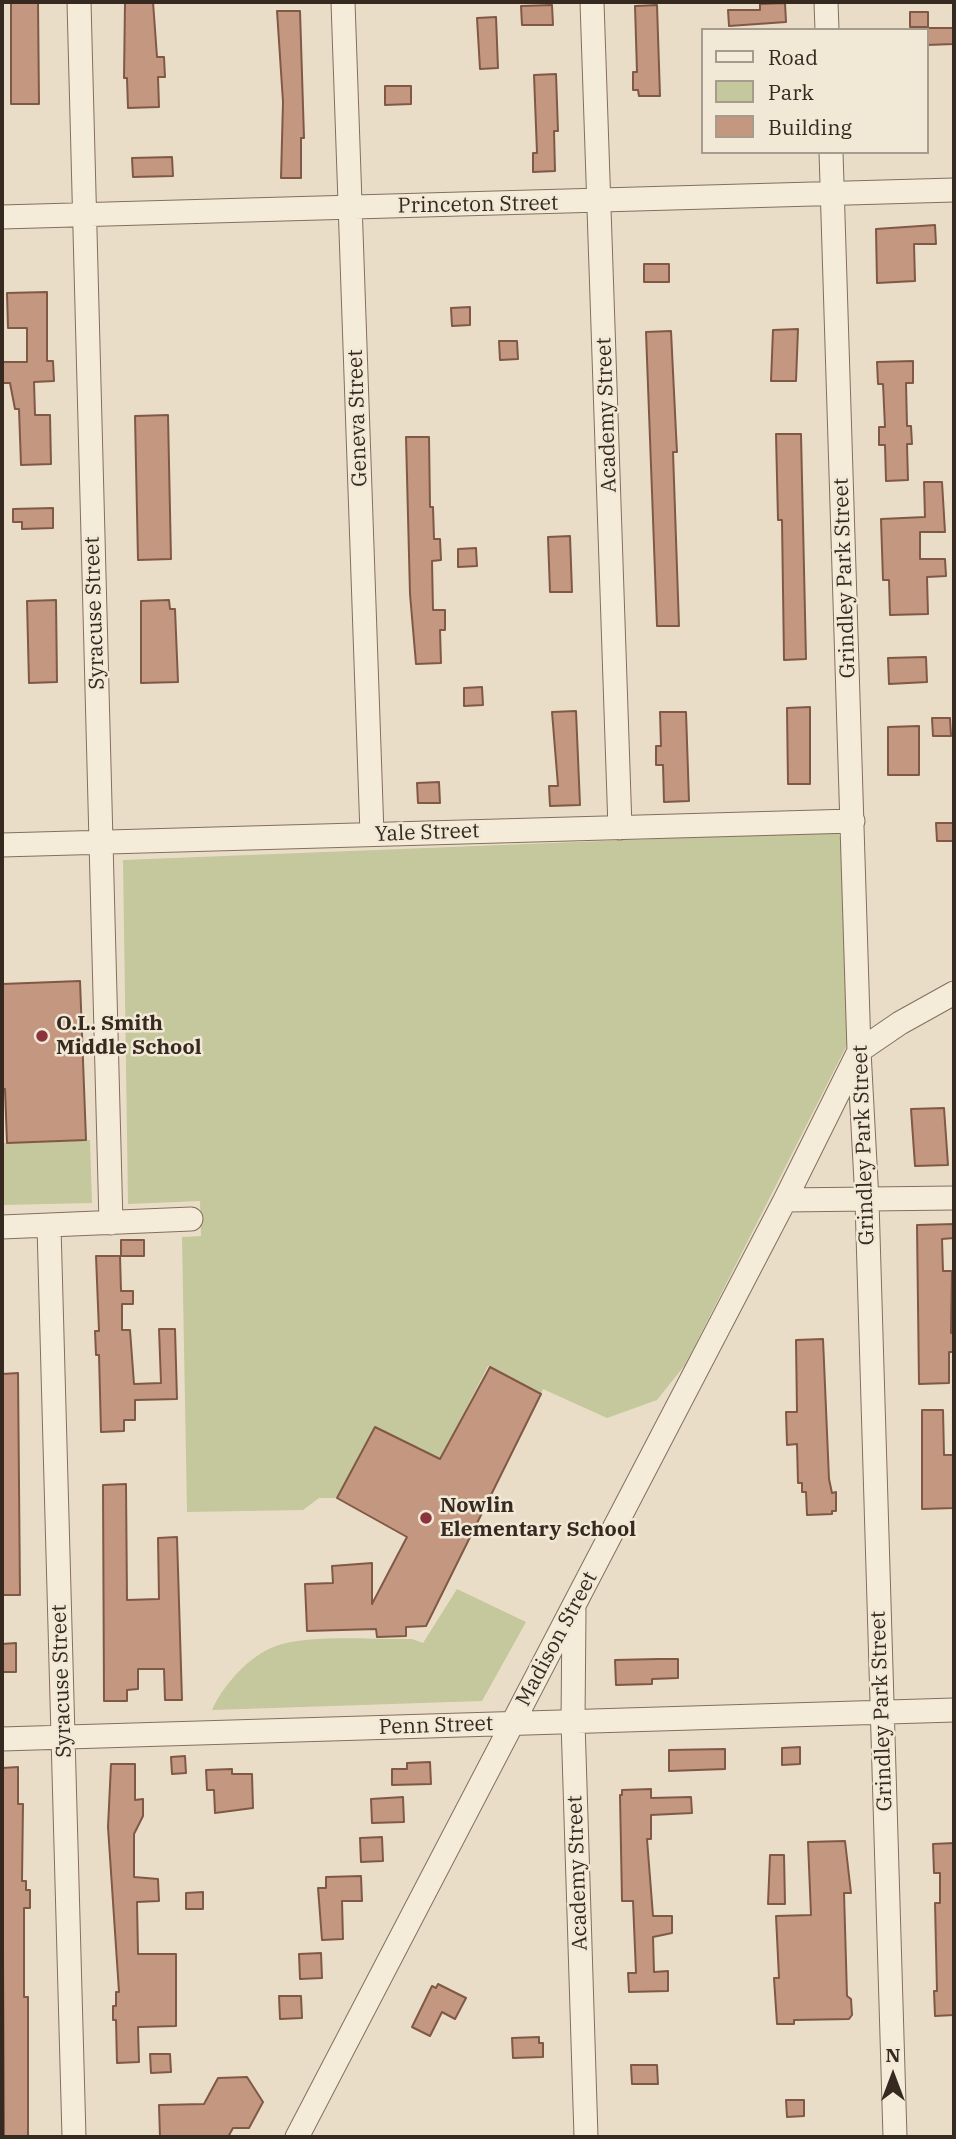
<!DOCTYPE html>
<html>
<head>
<meta charset="utf-8">
<style>
	body { margin:0 }
	#map { position:relative; width:956px; height:2139px; overflow:hidden; background:#eaddc7; font-family:"IBM Plex Serif",serif }
	canvas { display:block }
	.frame { position:absolute; inset:0; border:4px solid #352920; pointer-events:none }
	.legend { position:absolute; left:701px; top:28px; width:228px; height:126px; box-sizing:border-box; background:#f2e8d6; border:2px solid #a69c8d; margin:0; padding:9px 12px; list-style:none; font-size:21px; color:#352920 }
	.legend li { display:flex; align-items:center; gap:14px; height:35px }
	.legend b { width:35px; border:2px solid #a69c8d }
	.north { position:absolute; left:858px; top:2041px; width:70px; height:70px; -webkit-text-stroke:5px #f2e8d6; paint-order:stroke; rotate:0deg; font-size:19px; font-weight:700; line-height:28px; text-align:center; color:#352920 }
	.north::after { content:''; display:block; margin:auto; width:24px; height:32px; background:#352920; clip-path:polygon(50% 0,100% 100%,50% 72%,0 100%) }
</style>
</head>
<body>
<div id="map">
<canvas width="956" height="2139"></canvas>
<div class="frame"></div>
<ul class="legend">
<li><b style="height:9px;background:#f5ebd9"></b>Road</li>
<li><b style="height:19px;background:#c5c79c"></b>Park</li>
<li><b style="height:19px;background:#c49781"></b>Building</li>
</ul>
<div class="north">N</div>
</div>
<script>
const c = document.querySelector('canvas').getContext('2d');
c.lineJoin = 'round';
function fillPath(path, color) { c.fillStyle = color; c.fill(path, 'evenodd'); }
function trace(path, color, width, dash) { c.strokeStyle = color; c.lineWidth = width; c.lineCap = dash ? 'butt' : 'round'; c.setLineDash(dash || []); c.stroke(path); }
function label(font, color, halo, rows, align = 'center') {
  c.font = font + ' "IBM Plex Serif",serif'; c.lineWidth = 5; c.setLineDash([]); c.textBaseline = 'middle'; c.strokeStyle = halo; c.fillStyle = color; for (const [text, x, y, turn = 0] of rows) {
    c.save(); c.translate(x, y); c.rotate((+turn || 0) * Math.PI / 180); c.textAlign = isNaN(turn) ? turn : align; if (halo) c.strokeText(text, 0, 0); c.fillText(text, 0, 0); c.restore();
  }
}
const green = new Path2D(`
	M830,832L839,834L841,842L850,1039L685,1365L657,1400L607,1418L543,1389L541,1394L488,1366L440,1459L375,1427L337,1498H319L303,1510L187,1512L182,1237L201,1236L200,1201L128,1204L123,860Z
	M90,1140L92,1203L2,1205V1143Z
	M457,1589L526,1622L482,1701L212,1710C223,1685 250,1655 276,1646C310,1634 375,1640 412,1639L423,1643Z`);
const building = new Path2D(`
	M11,2H38L39,104H11Z
	M125,2H153L157,57H164L165,77H158L159,107L128,108L127,78H124Z
	M785,3L786,22L729,26L728,10H760V4Z
	M552,5L553,25H522L521,6Z
	M657,5L660,96H639L638,90H633V72H637L635,6Z
	M277,11H300L304,138H301V178H281L283,102Z
	M910,12H928V27H910Z
	M496,17L498,68L480,69L477,18Z
	M926,28H954V44L926,45Z
	M556,74L558,131H554L555,171L533,172V153H537L534,75Z
	M385,86H411V104L385,105Z
	M172,157L173,176L133,177L132,158Z
	M935,225L936,244H914L915,281L877,283L876,229Z
	M644,264H669V282H644Z
	M47,292V361H53L54,381L34,382L35,415H50L51,464L21,465L19,409H15L10,383H2V362H27V328H8L7,293Z
	M470,307V325L452,326L451,308Z
	M798,329L796,381H771L773,330Z
	M671,331L676,433L677,452H673L679,626H657L646,332Z
	M499,341H517L518,359L500,360Z
	M913,361V383H906L907,426H911L912,444H907L908,480L886,481L885,445H879V427H885L883,384H878L877,362Z
	M168,415L171,559L138,560L135,416Z
	M776,434H801L806,659L784,660L782,520H778Z
	M406,437H429L430,507H433L434,539H440L441,560L432,561L433,610H445V630H440L441,663L416,664L410,594Z
	M924,482H942L945,532H920V559H945L946,576L927,577L928,614L890,615L889,580H883L881,519L925,517Z
	M53,508V528L22,529V522H13V509Z
	M570,536L572,592H550L548,537Z
	M476,548L477,566L458,567V549Z
	M56,600L57,682L29,683L27,601Z
	M169,600L170,609H175L178,682L141,683V601Z
	M926,657L927,682L889,684L888,658Z
	M482,687L483,705L464,706V688Z
	M810,707V784H788L787,708Z
	M576,711L580,805L550,806L549,786H558L552,712Z
	M660,712H686L689,801L664,802L663,765H656V746H661Z
	M932,718H950L951,736H933Z
	M919,726V775H888V727Z
	M439,782L440,803H418L417,783Z
	M936,823H954V841H937Z
	M80,981L86,1140L7,1143L5,1089H2V984Z
	M944,1108L948,1165L915,1166L911,1109Z
	M954,1224V1238L942,1239L943,1271H952L951,1333H954V1352H949V1383L919,1384L917,1225Z
	M121,1240H144V1256H121Z
	M96,1256H120L121,1291H133V1304H122V1330H130L134,1384L161,1383L159,1329H175L177,1399L135,1400V1420H124V1431L101,1432L99,1355H96L95,1331H99Z
	M823,1339L829,1479L832,1493L836,1492V1511H832V1514L807,1515L806,1492H802V1483H798L797,1444L787,1445L786,1412H797L796,1340Z
	M490,1367L541,1394L426,1626L406,1627V1636L377,1637L376,1629L307,1631L305,1584L333,1583L332,1566L372,1563V1604L407,1537L337,1498L375,1427L440,1459Z
	M18,1373L20,1595H2V1374Z
	M922,1410H943L944,1455H954V1508L922,1509Z
	M126,1484L127,1600L159,1599L158,1538L177,1537L182,1700H165L164,1669H138V1689L127,1690V1701H104L103,1485Z
	M16,1643V1672H2V1644Z
	M658,1659H678V1678L652,1679V1684L616,1685L615,1660Z
	M800,1747V1764L782,1765V1748Z
	M725,1749V1769L669,1771V1750Z
	M185,1756L186,1773L172,1774L171,1757Z
	M430,1762L431,1784L392,1785V1769H407V1763Z
	M111,1764H135V1800L143,1799V1816L134,1834V1877L158,1879L159,1901L137,1902L138,1954H176V2026L138,2027L139,2062L117,2063L116,2020H113V2006H116V1992H119L108,1827Z
	M18,1767V1804H23L22,1881H26V1890H30V1908H24V1997H28V2137H4L2,1768Z
	M232,1769V1774H252L253,1808L215,1813L214,1790H207L206,1770Z
	M651,1789V1798L691,1797L692,1813L651,1815V1839H647L653,1916H672V1933L653,1937L654,1972L668,1971V1991L629,1992L628,1973H636L633,1901H622L620,1795H622V1790Z
	M403,1797L404,1822L372,1823L371,1799Z
	M382,1837L383,1861L361,1862L360,1838Z
	M845,1841L851,1893H844L847,1996L851,1999L852,2015L849,2019L794,2020V2024H777L774,1978H779L776,1916L811,1915L808,1842Z
	M954,1843V2015L935,2016L934,1991H937L935,1903H940V1873H934L933,1844Z
	M770,1855H784L785,1904H768Z
	M361,1876L362,1901H342L343,1939L322,1940L318,1888H326V1877Z
	M203,1892V1909H186V1893Z
	M321,1953L322,1978L300,1979L299,1954Z
	M438,1984L466,1998L455,2019L442,2012L430,2036L412,2027L432,1986L436,1988Z
	M279,1996H301L302,2018L280,2019Z
	M539,2037V2043H543V2057L513,2058L512,2038Z
	M150,2054H170L171,2072L151,2073Z
	M631,2065H657L658,2084H632Z
	M247,2077L263,2102L249,2128H233L228,2137H160L159,2105L204,2104L218,2078Z
	M786,2100H804V2116L787,2117Z`);
const minor = new Path2D(`
	M79,2L111,1223
	M343,2L372,834
	M592,2L620,828
	M826,2L827,30
	M831,152L859,1051L867,1201L895,2137
	M2,217L954,190
	M2,845L853,821
	M785,1200L954,1198
	M49,1226L74,2137
	M2,1227L191,1219
	M574,1611L573,1722L586,2137
	M2,1739L954,1710
	M297,2137L785,1200L859,1051L900,1023L954,993`);
const markers = [
	[42,1036,7,"#8c343c"],
	[426,1518,7,"#8c343c"]
];
const streetNames = [
	["Princeton Street",478,205,-1],
	["Academy Street",607,415,-92],
	["Geneva Street",358,418,-92],
	["Grindley Park Street",845,578,-92],
	["Syracuse Street",95,613,-92],
	["Yale Street",427,833,-2],
	["Grindley Park Street",864,1145,-92],
	["Madison Street",557,1639,-62],
	["Syracuse Street",62,1681,-92],
	["Grindley Park Street",882,1711,-92],
	["Penn Street",436,1726,-2],
	["Academy Street",578,1873,-92]
];
const poiNames = [
	["O.L. Smith",56,1024],
	["Middle School",56,1048],
	["Nowlin",440,1506],
	["Elementary School",440,1530]
];
fillPath(green, '#c5c79c');
fillPath(building, '#c49781');
trace(building, '#805946', 2);
trace(minor, '#836f5e', 25);
trace(minor, '#f5ebd9', 23);
for (const [x, y, r, color] of markers) { const dot = new Path2D(); dot.arc(x, y, r, 0, 2 * Math.PI); c.fillStyle = color; c.fill(dot); trace(dot, '#f2e8d6', 2.5); }
label('21px', '#352920', '#f2e8d6', streetNames);
label('bold 21px', '#352920', '#f2e8d6', poiNames, 'left');
</script>
</body>
</html>
